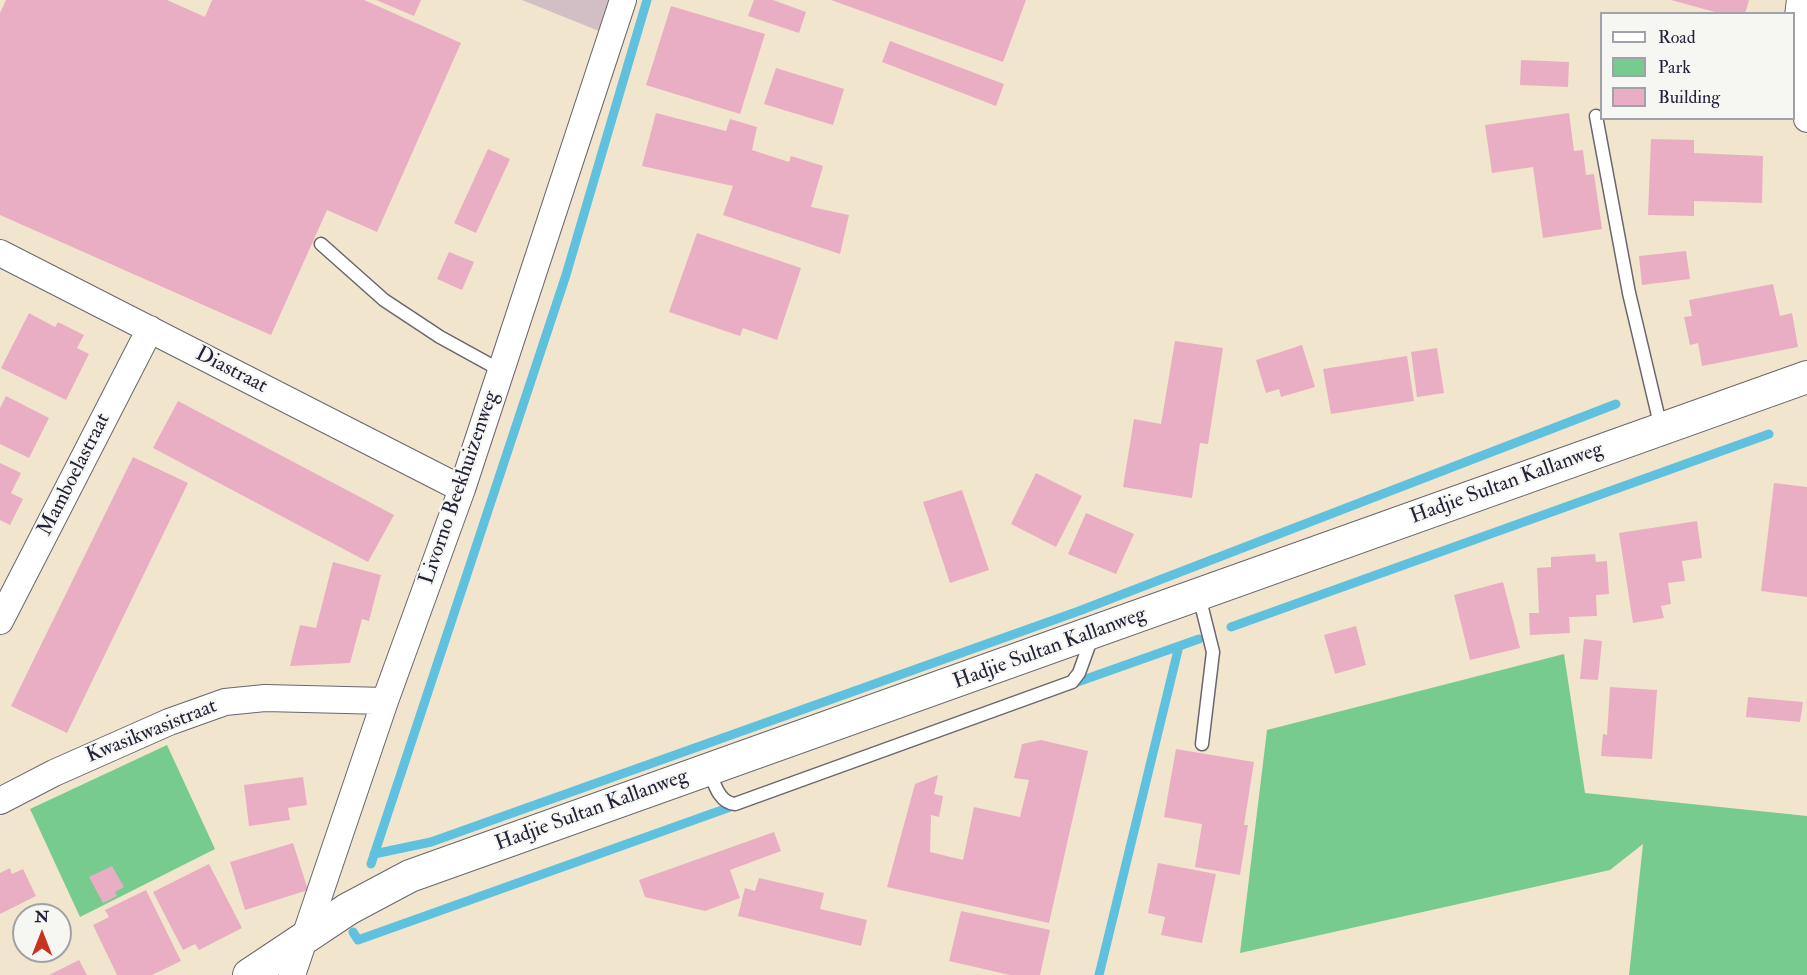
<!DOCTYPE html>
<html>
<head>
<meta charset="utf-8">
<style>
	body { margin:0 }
	#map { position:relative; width:1807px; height:975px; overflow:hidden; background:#f1e5cd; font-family:"IM FELL Double Pica",serif }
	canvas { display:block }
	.legend { position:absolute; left:1600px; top:12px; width:195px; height:108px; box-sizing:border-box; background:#f6f6f2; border:2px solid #a1a1a9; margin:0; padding:8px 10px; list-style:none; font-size:18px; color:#22223b }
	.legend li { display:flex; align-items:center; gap:12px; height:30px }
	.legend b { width:30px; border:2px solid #a1a1a9 }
	.north { position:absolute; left:12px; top:903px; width:60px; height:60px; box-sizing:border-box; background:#f6f6f2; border:2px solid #a1a1a9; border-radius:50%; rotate:0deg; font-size:16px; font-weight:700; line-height:24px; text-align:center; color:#22223b }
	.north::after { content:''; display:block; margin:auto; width:21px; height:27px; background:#c8321e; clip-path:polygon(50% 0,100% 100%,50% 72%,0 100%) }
</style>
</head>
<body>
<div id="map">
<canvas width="1807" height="975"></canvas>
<ul class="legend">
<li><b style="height:8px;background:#fff"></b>Road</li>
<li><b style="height:16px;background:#78cb8e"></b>Park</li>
<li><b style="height:16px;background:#eaaec4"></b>Building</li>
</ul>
<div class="north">N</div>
</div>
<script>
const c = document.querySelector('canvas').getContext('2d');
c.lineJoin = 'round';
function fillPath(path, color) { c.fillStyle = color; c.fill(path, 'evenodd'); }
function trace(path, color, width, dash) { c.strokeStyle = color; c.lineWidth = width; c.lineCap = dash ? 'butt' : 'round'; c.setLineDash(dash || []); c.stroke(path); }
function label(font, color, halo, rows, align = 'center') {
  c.font = font + ' "IM FELL Double Pica",serif'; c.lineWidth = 4.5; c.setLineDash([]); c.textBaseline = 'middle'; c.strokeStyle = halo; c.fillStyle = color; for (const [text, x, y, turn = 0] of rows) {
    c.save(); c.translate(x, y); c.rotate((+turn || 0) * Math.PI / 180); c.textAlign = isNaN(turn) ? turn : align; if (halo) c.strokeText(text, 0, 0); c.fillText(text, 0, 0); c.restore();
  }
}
const industrial = new Path2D(`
	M522,0H609L599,31Z`);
const green = new Path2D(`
	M1564,654L1585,793L1807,816V975H1629L1643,844L1610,870L1240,953L1267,730Z
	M167,745L215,849L80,917L30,809Z`);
const stream = new Path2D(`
	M1231,627L1769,434
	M1069,685L1199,639
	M374,854L431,842L1079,611L1616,404
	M371,864L566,275L647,0
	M353,932L358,940L736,805
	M1099,975L1179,646`);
const building = new Path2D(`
	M6,0H167L205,17L212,0H364L461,43L377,232L327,210L271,335L0,215V13Z
	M376,0H421L414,16Z
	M754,0H773L806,12L799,33L748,16Z
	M831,0H1026L1003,62Z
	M1671,0H1749L1745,14H1722Z
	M671,6L765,34L740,114L646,85Z
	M890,41L1004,84L996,106L882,62Z
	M1521,60L1569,62L1568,87L1520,85Z
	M776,68L844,89L833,125L764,104Z
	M656,113L726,131L730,119L757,127L752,150L789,162L791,156L823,166L811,207L849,215L840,254L723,215L733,186L642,166Z
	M1569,113L1574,151L1583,150L1586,175L1594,174L1602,229L1543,238L1533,167L1492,173L1485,125Z
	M1651,139L1694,140V153L1763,156L1762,203L1694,201V216L1648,215Z
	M488,149L510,159L476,233L454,223Z
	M697,233L801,268L777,340L743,328L740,336L669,312Z
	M1686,251L1690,279L1642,285L1639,256Z
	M449,252L474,262L462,290L437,279Z
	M1773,284L1780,316L1792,313L1798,347L1702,366L1698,343L1690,345L1684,317L1692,316L1689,300Z
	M29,313L55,327L58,322L84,335L77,348L89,354L66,400L1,368Z
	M1175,341L1223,348L1208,444L1200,443L1192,498L1123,487L1134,419L1161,424Z
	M1302,345L1315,387L1281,397L1279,389L1266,393L1256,360Z
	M1437,348L1444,393L1417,397L1411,352Z
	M1407,356L1414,401L1331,414L1323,369Z
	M6,396L49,418L29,458L0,444V408Z
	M178,401L394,515L368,562L153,448Z
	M133,457L188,483L67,733L11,706Z
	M0,463L21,473L11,493L23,499L10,525L0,520Z
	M1036,473L1082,496L1056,547L1011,524Z
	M1774,483L1807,487V597L1761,591Z
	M962,490L989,570L950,583L923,502Z
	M1086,513L1134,534L1116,574L1068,554Z
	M1697,521L1702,558L1682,561L1685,581L1668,583L1671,604L1661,606L1664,618L1633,623L1619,533Z
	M1595,554L1596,562L1607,561L1609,594L1596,595L1597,616L1569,617L1570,633L1530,635L1529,613H1539L1537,568L1551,567V557Z
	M333,562L381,575L369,621L362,619L350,663L290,666L300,625L316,628Z
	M1503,582L1520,648L1470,660L1454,595Z
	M1356,626L1366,665L1335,674L1324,635Z
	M1584,639L1602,641L1598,680L1580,679Z
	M1610,687L1657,690L1652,759L1601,756L1603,734L1607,735Z
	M1748,697L1803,702L1800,722L1746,717Z
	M1041,740L1088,751L1049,923L887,887L915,784L938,775L934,794L943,796L939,817L931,815L930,852L963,860L974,807L1020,817L1029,780L1014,778L1022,744Z
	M1176,749L1254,762L1244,825H1248L1240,875L1195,867L1202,824L1164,817Z
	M303,777L307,805L288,808L290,820L249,826L244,785Z
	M774,832L781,851L730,870L740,898L705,911L645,897L639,880Z
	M293,843L308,890L245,910L230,862Z
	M1158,863L1216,874L1202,943L1161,935L1165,917L1148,913Z
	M209,864L242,928L199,950L195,944L183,950L153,892Z
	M112,866L124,887L115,892L117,896L103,903L89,877Z
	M10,868L12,874L23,869L36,896L0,914V873Z
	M759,878L824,893L820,909L867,920L861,946L738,916L745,888L755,891Z
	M146,890L181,961L152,975H117L93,925L109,917L105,910Z
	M961,911L1050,930L1040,975H1010L949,961Z
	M79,960L87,975H49Z`);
const service = new Path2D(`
	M1596,116L1629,293L1661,428
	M321,244L384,300L440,337L500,370
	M1199,596L1213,652L1202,744
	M709,770C714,783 719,803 735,804L1072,682L1079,673L1092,637`);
const minor = new Path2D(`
	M1800,0L1797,24L1807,119
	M0,253L462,489
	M0,621L150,329
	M0,801L54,773L169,722L225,702L265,698L385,701
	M292,975L385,701L462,489L623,0`);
const tertiary = new Path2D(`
	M249,975L348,909L410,876L1807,377`);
const streetNames = [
	["Diastraat",231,371,27],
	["Mamboelastraat",75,475,-63],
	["Hadjie Sultan Kallanweg",1507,484,-20],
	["Livorno Beekhuizenweg",460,488,-71],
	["Hadjie Sultan Kallanweg",1050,649,-20],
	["Kwasikwasistraat",152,732,-22],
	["Hadjie Sultan Kallanweg",592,811,-20]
];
fillPath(industrial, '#d2bec5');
fillPath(green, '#78cb8e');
trace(stream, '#5fc1dd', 9);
fillPath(building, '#eaaec4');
trace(service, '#6a666e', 15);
trace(minor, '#6a666e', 28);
trace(tertiary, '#6a666e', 34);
trace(service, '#fff', 12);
trace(minor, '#fff', 26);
trace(tertiary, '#fff', 32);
label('21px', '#22223b', '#f6f6f2', streetNames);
</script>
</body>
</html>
